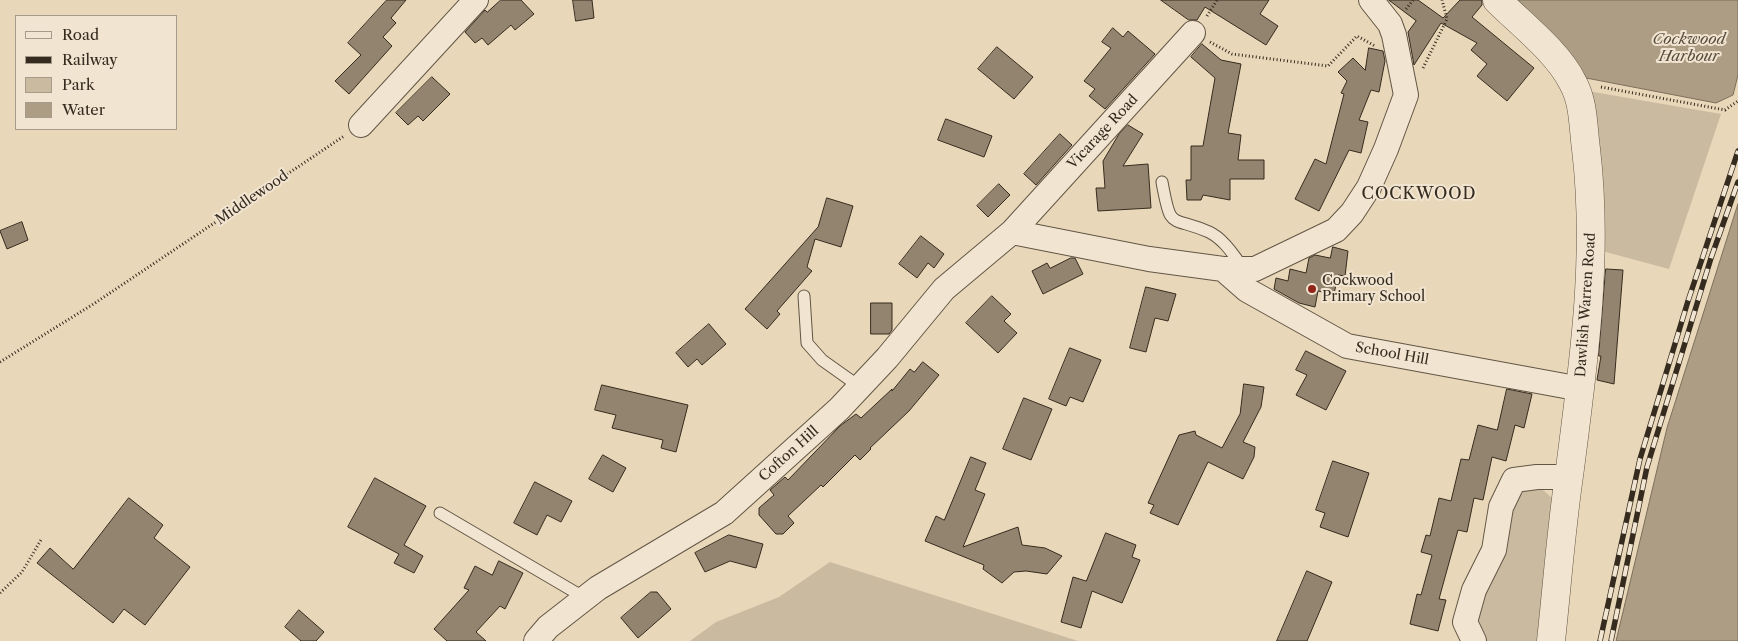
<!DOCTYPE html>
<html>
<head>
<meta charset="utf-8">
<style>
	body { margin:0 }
	#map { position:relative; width:1738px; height:641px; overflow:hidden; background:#e9d7b9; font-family:"Libre Caslon Text",serif }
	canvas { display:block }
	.legend { position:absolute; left:15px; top:15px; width:162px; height:115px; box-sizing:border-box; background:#f1e5d2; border:1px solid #a69b8a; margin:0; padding:6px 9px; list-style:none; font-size:15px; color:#352b1e }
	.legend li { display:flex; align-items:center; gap:10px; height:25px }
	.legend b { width:25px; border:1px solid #a69b8a }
</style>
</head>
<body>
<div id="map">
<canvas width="1738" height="641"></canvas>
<ul class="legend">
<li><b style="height:6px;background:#f1e5d2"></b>Road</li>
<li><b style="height:6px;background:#352b1e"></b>Railway</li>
<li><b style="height:14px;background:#caba9f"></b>Park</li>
<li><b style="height:14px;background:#ac9d84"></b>Water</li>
</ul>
</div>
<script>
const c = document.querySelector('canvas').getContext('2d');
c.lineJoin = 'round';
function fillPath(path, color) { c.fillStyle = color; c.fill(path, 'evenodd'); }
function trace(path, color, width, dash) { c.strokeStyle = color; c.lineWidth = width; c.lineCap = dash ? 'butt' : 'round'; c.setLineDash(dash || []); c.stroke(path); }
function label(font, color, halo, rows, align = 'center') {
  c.font = font + ' "Libre Caslon Text",serif'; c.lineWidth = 4; c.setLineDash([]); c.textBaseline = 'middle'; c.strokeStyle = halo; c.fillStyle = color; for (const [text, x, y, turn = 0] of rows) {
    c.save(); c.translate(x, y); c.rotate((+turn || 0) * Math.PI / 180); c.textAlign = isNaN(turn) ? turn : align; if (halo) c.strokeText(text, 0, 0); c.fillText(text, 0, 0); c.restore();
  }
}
const green = new Path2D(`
	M1582,90L1721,114L1669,269L1602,251Z
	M1538,486L1549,495L1557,505L1540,641H1484L1474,621L1517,492Z
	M830,562L1078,641H690L716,622L779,597Z`);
const water = new Path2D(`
	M1512,0H1738V75L1733,95L1716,103L1586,78Z
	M1738,204V641H1616L1667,428Z`);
const building = new Path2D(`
	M387,0H406L391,18L396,23L383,37L392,46L349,94L335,81L361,55L348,43Z
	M501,0H521L534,14L515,30L511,25L488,45L482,38L475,43L465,32L485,10L487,12Z
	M573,0H592L594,18L576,21Z
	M1161,0H1269L1260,14L1278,26L1266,45L1205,7L1197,20H1189Z
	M1389,0H1418L1443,18L1460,0H1482V5L1472,17L1534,68L1507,101L1477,76L1487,64L1471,50L1477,43L1441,23L1414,65L1408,32L1416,21Z
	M1113,28L1123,37L1128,31L1155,54L1105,109L1089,96L1095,89L1084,81L1111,48L1102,42Z
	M1202,44L1221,60L1241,64L1228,133L1241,135L1238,160H1264V179H1230V200L1203,195L1201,200H1187L1186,180H1191V146H1203L1215,78L1191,57Z
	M997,47L1033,77L1014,99L978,69Z
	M1369,48L1383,51L1385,61L1379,92L1371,90L1359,120L1368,122L1361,153L1349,150L1319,211L1295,199L1315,159L1326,164L1344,94L1341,93L1347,81L1338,72L1353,58L1365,70Z
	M432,77L450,94L423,121L418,116L408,125L396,113Z
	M946,119L992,136L984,157L938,140Z
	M1128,125L1143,134L1123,166L1148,164L1151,208L1098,211L1096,188H1105L1103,161L1119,134Z
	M1060,134L1072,145L1036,185L1024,174Z
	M999,184L1010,195L988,217L977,206Z
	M827,198L853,206L841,247L815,239L807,267L812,271L777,311L780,314L767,329L745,309L818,227Z
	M22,222L28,240L7,249L0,231Z
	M921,236L944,254L934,268L928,263L917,278L899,264Z
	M1333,247L1348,251L1345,276L1338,275L1334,294L1318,291L1315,307L1299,303L1274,289L1276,278L1288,281L1290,269L1306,273L1309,258L1315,255L1330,258Z
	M1071,258H1075L1083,274L1043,294L1032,271L1047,263L1050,268Z
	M1606,269L1623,270L1614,384L1597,380L1601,356H1599Z
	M1146,287L1176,294L1168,321L1155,318L1146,352L1130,348Z
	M992,296L1011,314L1004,321L1017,333L998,353L966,323Z
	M871,303H892V330L889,334H871Z
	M709,324L726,344L702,365L697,359L688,367L676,353Z
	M1070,348L1101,360L1083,402L1070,397L1066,406L1049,399Z
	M1306,351L1346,371L1326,410L1296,395L1307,375L1296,370Z
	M923,362L939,375L909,411L870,448L871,449L860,460L855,455L823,487L821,485L788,516L794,523L783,534H776L759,515V508L774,495L770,490L785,477L788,480L840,426L856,414L861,418L892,389V391L910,369L914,372Z
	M1244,384L1264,387L1261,407L1243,442L1255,447L1254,457L1243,479L1208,462L1178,525L1150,513L1154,505L1148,503L1179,435L1195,431L1196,435L1222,448L1240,414Z
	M602,385L688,405L676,452L661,448L663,440L612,428L616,415L595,410Z
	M1507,389L1532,394L1524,428L1515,425L1506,461L1492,457L1483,500L1474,498L1467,532L1458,530L1439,599L1446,600L1438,631L1410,624L1417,594L1421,595L1432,555L1421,552L1426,535L1430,536L1439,498L1451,501L1461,459L1469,460L1478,425L1497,430Z
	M1024,398L1052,409L1031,460L1003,449Z
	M603,455L626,468L613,492L589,479Z
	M971,457L986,463L975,490L985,494L963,547L1018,527L1022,545L1045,548L1062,556L1047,574L1026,571L1014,572L1002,583L983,569L984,565L925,541L936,516L944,520Z
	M1333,461L1369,473L1348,537L1320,527L1325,513L1316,510Z
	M375,478L426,506L404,545L423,556L414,573L394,563L399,554L348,527Z
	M535,482L572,501L561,522L547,515L537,535L514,523Z
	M129,498L163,525L154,538L190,567L145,625L124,609L113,623L37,563L50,548L73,569Z
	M1106,533L1136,545L1132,557L1140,560L1122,603L1092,591L1081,628L1061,622L1073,577L1086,581Z
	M729,535L763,544L756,568L730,561L705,572L695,553Z
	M499,561L523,573L505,609L500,606L476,632L486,641H447L434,629L469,590L464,588L475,566L492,575Z
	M1307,571L1332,582L1307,641H1277Z
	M651,592H657L671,609L638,638L621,618Z
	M299,610L324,632L316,641H301L285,627Z`);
const path = new Path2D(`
	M1406,9L1413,0
	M1207,16L1217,0
	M1210,42L1232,54L1328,66L1357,36L1375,46
	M1423,68L1447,19L1442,0
	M1601,87L1725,110L1738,101
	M0,362L95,303L344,136
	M0,593L22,572L41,540`);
const service = new Path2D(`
	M1162,182C1171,232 1170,215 1209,232C1224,239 1234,256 1244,269
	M804,296L807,343L822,360L860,387
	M440,513L585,598`);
const minor = new Path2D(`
	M361,125L476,0
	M1012,232L1149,259L1223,269H1255L1336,230L1352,213L1369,187L1386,149L1406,95L1394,35L1390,24L1371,0
	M1223,269L1247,290L1347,346L1581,389
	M536,641L548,627L598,588L724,513L839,409L887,358L944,289L1012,232L1193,33
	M1474,641L1465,622L1474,590L1494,550L1501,507L1514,480L1537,477H1568`);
const tertiary = new Path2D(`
	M1497,0C1521,24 1558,52 1573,83C1584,103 1583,127 1586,149C1599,258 1583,368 1569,476C1561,531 1557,586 1551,641`);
const rail = new Path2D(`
	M1600,641L1640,459L1688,301L1738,151
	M1611,641L1647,467L1711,258L1738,182`);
const markers = [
	[1312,289,5,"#8f2418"]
];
const streetNames = [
	["Vicarage Road",1103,132,-47],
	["Middlewood",252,198,-34],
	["Dawlish Warren Road",1586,305,-86],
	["School Hill",1392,354,10],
	["Cofton Hill",789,454,-42]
];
const poiNames = [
	["Cockwood",1322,281],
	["Primary School",1322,297]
];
const waterNames = [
	["Cockwood",1689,40],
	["Harbour",1689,57]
];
const quarterNames = [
	["COCKWOOD",1419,194]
];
fillPath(green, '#caba9f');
fillPath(water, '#ac9d84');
trace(water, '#7c6f5b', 1);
fillPath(building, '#93846f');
trace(building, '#352b1e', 1);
trace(service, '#625645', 13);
trace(minor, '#625645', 26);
trace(tertiary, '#625645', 29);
trace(path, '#352b1e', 3, [1, 2.5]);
trace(service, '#f1e5d2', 11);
trace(minor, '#f1e5d2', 24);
trace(tertiary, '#f1e5d2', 28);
trace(rail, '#352b1e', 5.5);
trace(rail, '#f1e5d2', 4, [11]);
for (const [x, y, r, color] of markers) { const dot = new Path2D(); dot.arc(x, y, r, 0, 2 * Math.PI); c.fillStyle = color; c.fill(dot); trace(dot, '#f1e5d2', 2); }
label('14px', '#352b1e', '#f1e5d2', streetNames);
label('14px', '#352b1e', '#f1e5d2', poiNames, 'left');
label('italic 15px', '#594d3d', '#f1e5d2', waterNames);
c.letterSpacing = '1px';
label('16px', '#352b1e', '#f1e5d2', quarterNames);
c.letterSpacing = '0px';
</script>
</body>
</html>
